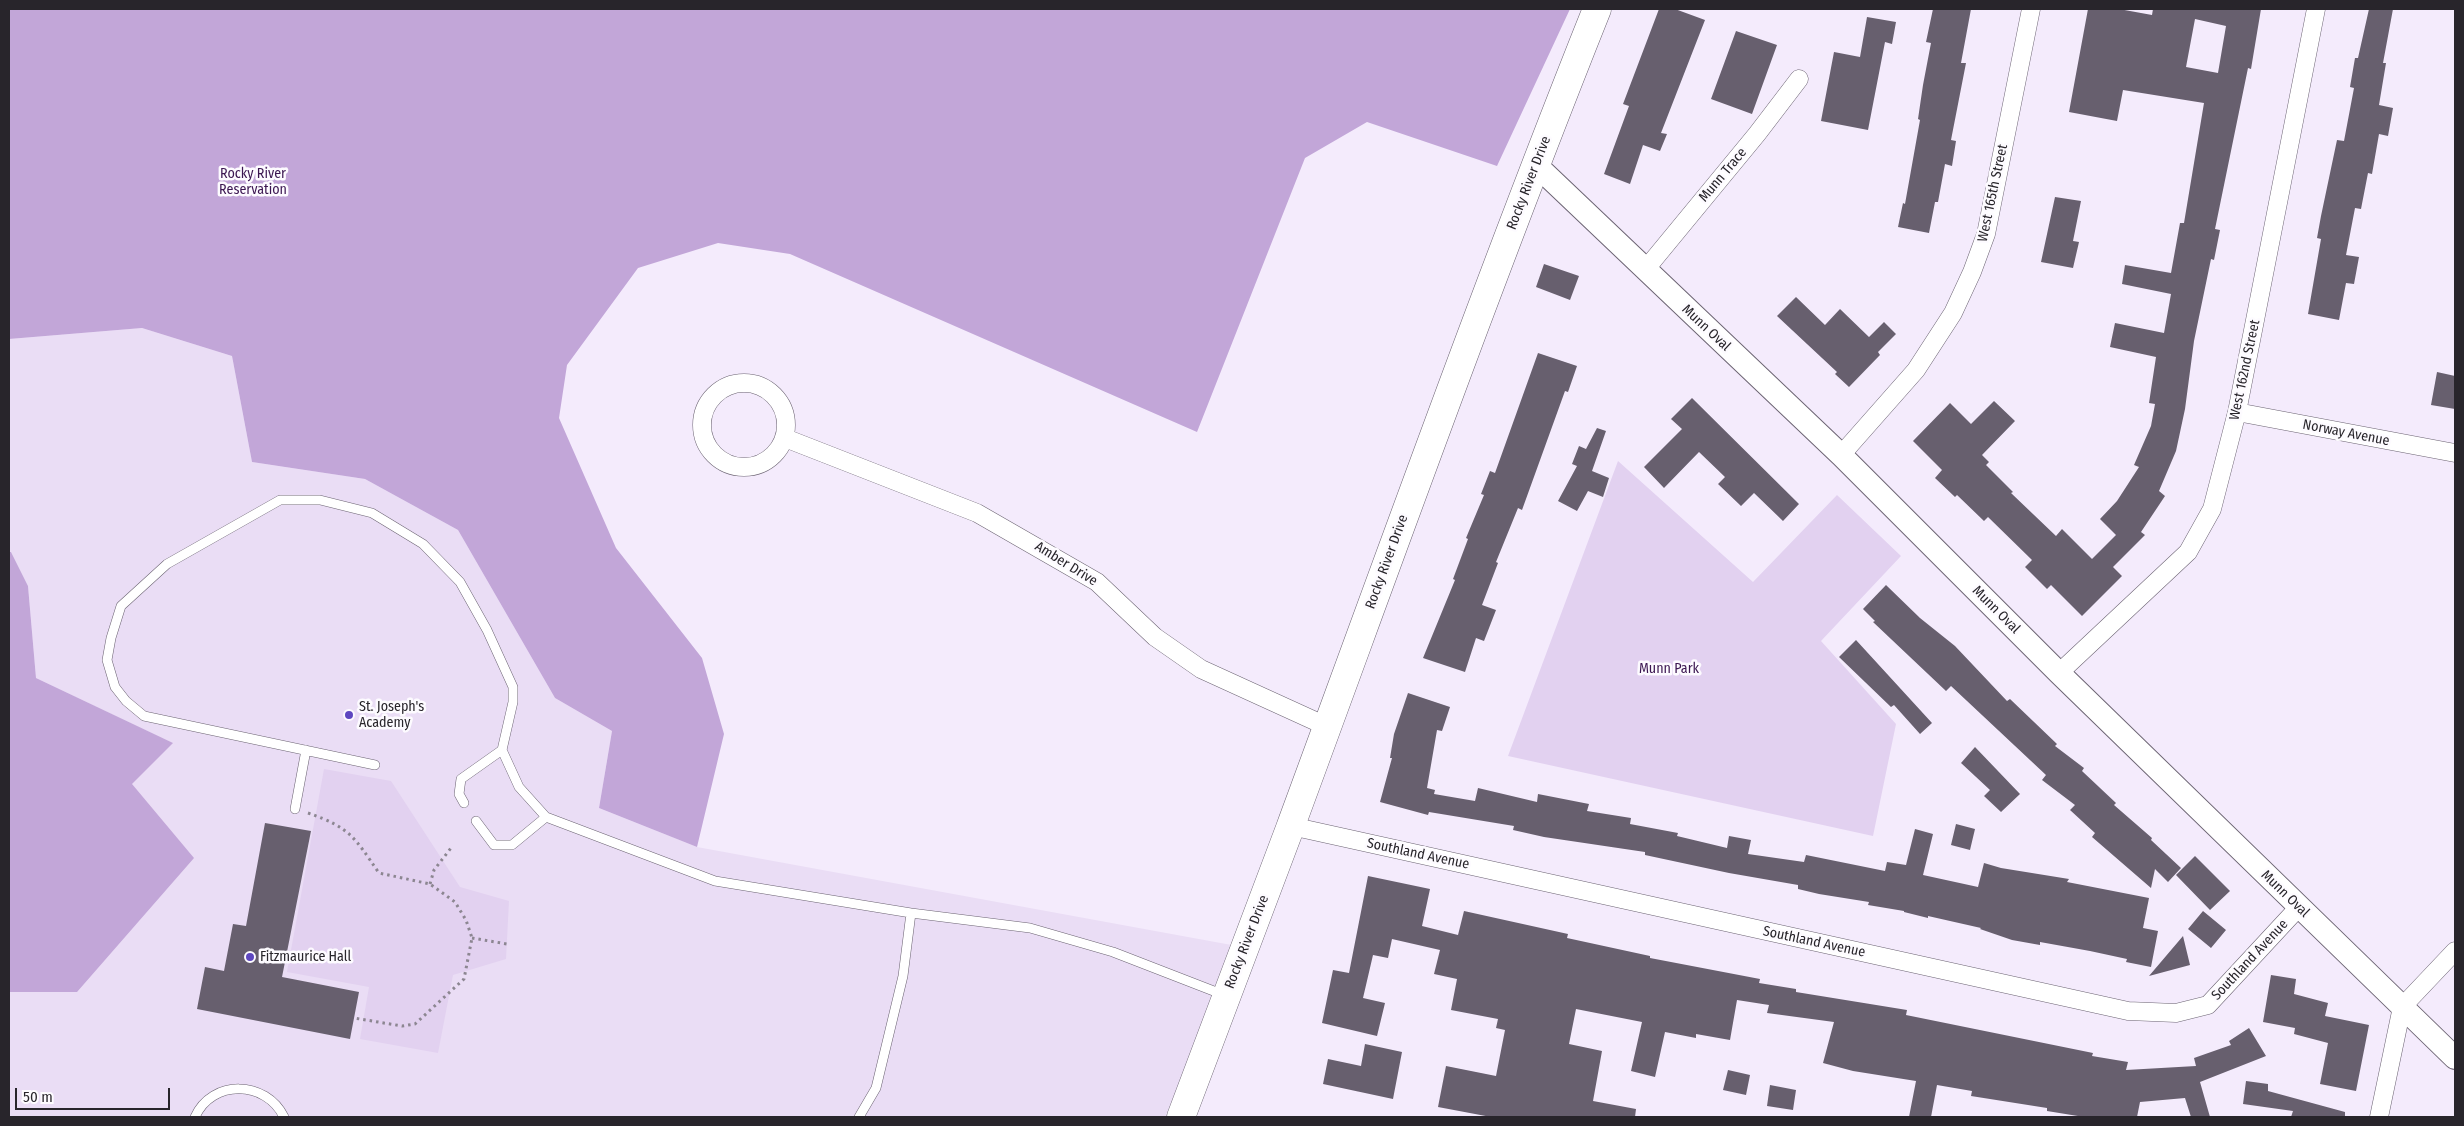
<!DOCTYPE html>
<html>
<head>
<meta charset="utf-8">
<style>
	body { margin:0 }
	#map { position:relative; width:2464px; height:1126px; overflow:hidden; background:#f4ebfc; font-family:"Fira Sans Condensed",sans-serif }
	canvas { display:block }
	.frame { position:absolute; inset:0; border:10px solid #28252b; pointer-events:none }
	.scale { position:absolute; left:15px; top:1088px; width:155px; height:22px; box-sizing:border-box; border:2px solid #28252b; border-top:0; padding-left:6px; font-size:15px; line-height:18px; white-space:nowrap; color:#28252b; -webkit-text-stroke:4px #fdfbff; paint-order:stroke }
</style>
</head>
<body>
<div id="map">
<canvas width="2464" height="1126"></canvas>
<div class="frame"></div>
<div class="scale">50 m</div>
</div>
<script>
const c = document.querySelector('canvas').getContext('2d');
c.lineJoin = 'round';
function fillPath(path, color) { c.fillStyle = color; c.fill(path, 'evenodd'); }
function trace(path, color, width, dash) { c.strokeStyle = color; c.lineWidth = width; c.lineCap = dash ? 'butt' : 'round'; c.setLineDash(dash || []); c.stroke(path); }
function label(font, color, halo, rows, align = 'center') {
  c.font = font + ' "Fira Sans Condensed",sans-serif'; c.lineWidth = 5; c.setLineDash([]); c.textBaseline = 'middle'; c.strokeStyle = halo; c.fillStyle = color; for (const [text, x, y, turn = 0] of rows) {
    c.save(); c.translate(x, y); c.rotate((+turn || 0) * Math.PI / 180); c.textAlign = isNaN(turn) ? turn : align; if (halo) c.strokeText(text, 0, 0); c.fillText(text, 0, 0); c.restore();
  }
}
const built = new Path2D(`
	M142,328L232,356L252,462L365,479L458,530L555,698L612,731L599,808L697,847L1237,946L1165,1117H9V908L172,743L36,678L28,586L11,552H9V339Z`);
const green = new Path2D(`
	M1618,461L1753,582L1837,495L1901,556L1821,641L1896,724L1873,836L1508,756Z
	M324,769L391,781L460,887L509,901L506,959L453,975L438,1053L360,1039L369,987L287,972Z`);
const forest = new Path2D(`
	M9,9H1570L1497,166L1367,122L1305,158L1197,432L790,254L718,243L638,268L567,365L559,418L616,548L702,658L724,734L697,847L599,808L612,731L555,698L458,530L365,479L252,462L232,356L142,328L9,339Z
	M9,552H11L28,586L36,678L173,743L132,784L194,858L77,992H9Z`);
const building = new Path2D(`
	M1659,9H1675L1705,20L1661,133L1667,134L1660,151L1643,145L1630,184L1604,174L1629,106L1623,104Z
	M1933,9H1971L1961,63H1966L1951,140L1956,141L1952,166L1945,164L1938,202H1935L1929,233L1898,227L1903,203L1905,204L1920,120L1918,119L1923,85L1931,43L1926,42Z
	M2088,9H2119L2152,15L2153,9H2261L2251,69L2248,68L2215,229L2220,230L2214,260L2211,259L2194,341L2185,409L2176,451L2159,491L2165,496L2141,532L2145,535L2113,567L2122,576L2082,616L2051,585L2047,589L2025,567L2032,560L1988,517L1984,521L1957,495L1955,497L1935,478L1942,470L1913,441L1950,403L1971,424L1994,401L2015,421L1982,455L1989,462L1986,465L2013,492L2011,493L2056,536L2062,529L2092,559L2116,535L2100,519L2117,501L2139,467L2134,465L2151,426L2155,404L2149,403L2156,357L2110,347L2115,323L2164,333L2171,294L2122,284L2125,265L2171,273L2180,223H2184L2204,103L2123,90L2117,121L2069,112ZM2195,19L2226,26L2218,73L2186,67Z
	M2369,9H2393L2383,63H2386L2379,105L2393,108L2388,136L2379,134L2372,174L2368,173L2361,209L2355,208L2346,255L2359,257L2354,284L2346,283L2339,320L2308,314L2321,239L2317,238L2321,216L2337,140L2344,141L2354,88L2350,87L2355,58H2358Z
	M1867,17L1896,22L1892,44L1885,42L1868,130L1821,121L1834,52L1860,57Z
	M1736,31L1777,45L1752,114L1711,99Z
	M2055,197L2081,201L2073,241L2079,242L2073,268L2041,262Z
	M1544,264L1579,276L1570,300L1536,287Z
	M1796,297L1825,325L1840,309L1869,337L1884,322L1896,334L1878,352L1880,355L1849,387L1835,374L1837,372L1777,316Z
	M1538,353L1577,366L1568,392L1565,391L1522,510L1518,508L1496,562L1498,563L1482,605L1496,610L1484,641L1476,638L1465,672L1423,658L1455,580L1453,579L1468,539L1466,538L1484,495L1481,494L1490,471L1495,473Z
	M2437,372L2455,376V409L2431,405Z
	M1692,398L1799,504L1783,521L1754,493L1741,506L1718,484L1725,477L1699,452L1664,488L1644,467L1682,429L1671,419Z
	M1597,428L1606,431L1592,471L1609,478L1603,497L1588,491L1577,511L1558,501L1577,466L1572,464L1579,446L1586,449Z
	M1886,585L1920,618L1955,646L2007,701L2010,699L2057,744L2055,746L2084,768L2082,771L2116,803L2114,805L2152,838L2151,840L2181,868L2168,882L2155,869L2151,888L2092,837L2095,833L2070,810L2075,805L2042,780L2046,775L1951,686L1946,691L1873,622L1875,621L1863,609Z
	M1856,640L1932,723L1920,734L1894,705L1891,707L1839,657Z
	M1408,693L1450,707L1442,731L1437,730L1427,788L1435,790L1434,794L1475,801L1478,788L1537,802L1538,794L1589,804L1587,811L1631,818L1630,824L1678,833L1677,836L1727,848L1729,836L1751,840L1748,854L1804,862L1806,855L1885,871L1887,862L1906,865L1915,829L1933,834L1923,875L1978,887L1984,863L2001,868L2069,879L2067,882L2149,898L2143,928L2158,931L2151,967L2126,962L2127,959L2090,951L2040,942V945L2012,940L1980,929L1981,928L1928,916V918L1904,912V911L1868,905L1869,902L1819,894L1798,889V885L1729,873L1645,855V852L1544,837L1513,830L1514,826L1429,812L1428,815L1380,802L1392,758H1390L1394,734Z
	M1975,747L2020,794L2001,812L1984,796L1990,790L1961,763Z
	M265,823L311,831L282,977L359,992L350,1039L197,1009L205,967L224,971L233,924L246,926Z
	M1956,824L1975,829L1970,850L1951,845Z
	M2195,856L2230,891L2210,910L2176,875Z
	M1368,876L1430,889L1422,926L1458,935L1464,911L1568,934L1567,938L1650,956V958L1760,979L1759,983L1796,989V992L1907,1010L1906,1015L2093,1053L2092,1056L2128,1062L2126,1070L2196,1066L2194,1058L2231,1045L2229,1041L2249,1028L2266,1056L2200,1082L2210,1117H2191L2185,1098L2140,1102L2137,1117H2084L2047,1111V1108L1971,1096L1972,1091L1937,1085L1931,1117H1909L1916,1081L1853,1071L1823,1063L1834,1022L1767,1013L1769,1005L1737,1000L1730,1040L1696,1034V1038L1665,1032L1655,1077L1631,1071L1642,1022L1576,1009L1569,1044L1602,1051L1593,1101L1636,1109L1635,1117H1491L1438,1107L1446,1066L1496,1076L1505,1030L1496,1028L1498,1019L1451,1010L1457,979L1434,974L1440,950L1392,939L1388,958L1373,955L1363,998L1385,1003L1377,1036L1322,1023L1333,970L1349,973Z
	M2203,911L2226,930L2211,948L2188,929Z
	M2183,936L2190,965L2149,976Z
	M2271,975L2296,979L2294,994L2328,1003L2325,1016L2369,1025L2356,1091L2320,1084L2328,1043L2294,1034L2295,1028L2263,1022Z
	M1365,1044L1402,1052L1393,1099L1323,1084L1328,1059L1361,1066Z
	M1728,1070L1750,1075L1746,1095L1723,1090Z
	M2246,1081L2268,1084V1091L2345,1112V1117H2291L2293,1111L2243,1104Z
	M1770,1085L1796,1090L1793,1110L1767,1106Z`);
const path = new Path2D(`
	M308,813C351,828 354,837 379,873L430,884L455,902L466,920L472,938L464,979L415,1024L402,1026L354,1018
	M430,884L434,870L451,848
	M472,938L507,944`);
const service = new Path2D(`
	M375,765L144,716L126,701L115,687L107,660L111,638L121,606L167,564L280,500H320L372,513L423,544L460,582L487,630L513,687V702L502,750L519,787L546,817L715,881L911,913L1030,928L1113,952L1224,995
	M464,803L459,794L461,779L502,750
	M295,809L306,750
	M476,821L494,845H512L546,817
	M195,1117C212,1079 266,1080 284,1117
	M859,1117L876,1088L903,976L911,913`);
const minor = new Path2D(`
	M1645,270L1757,134L1799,79
	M702 425a42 42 0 1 1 84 0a42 42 0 1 1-84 0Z
	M2237,412L2455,453
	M785,438L977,513L1097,582L1155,637L1201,669L1326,726
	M1841,455L1916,370L1953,313L1972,272L1986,234L2031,9
	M2059,673L2188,552L2212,509L2237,412L2316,9
	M1291,826L2128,1011L2176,1013L2208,1005L2298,908
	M2379,1117L2402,1007L2455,951`);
const tertiary = new Path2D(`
	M1535,164L1841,455L2059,673L2455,1058`);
const primary = new Path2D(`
	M1181,1117C1217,1021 1254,925 1290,828C1391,554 1489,279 1597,9`);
const markers = [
	[349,715,5,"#5e47c0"],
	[250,957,5,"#5e47c0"]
];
const parkNames = [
	["Rocky River",253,174],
	["Reservation",253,190],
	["Munn Park",1669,669]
];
const streetNames = [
	["Munn Trace",1723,175,-50],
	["Rocky River Drive",1529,183,-69],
	["West 165th Street",1993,193,-78],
	["Munn Oval",1706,328,43],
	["West 162nd Street",2245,370,-78],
	["Norway Avenue",2346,433,11],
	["Rocky River Drive",1387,562,-70],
	["Amber Drive",1066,564,32],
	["Munn Oval",1996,610,45],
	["Southland Avenue",1418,854,12],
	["Munn Oval",2285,894,44],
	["Rocky River Drive",1247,942,-69],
	["Southland Avenue",1814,942,12],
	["Southland Avenue",2250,960,-47]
];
const poiNames = [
	["St. Joseph's",359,707],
	["Academy",359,723],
	["Fitzmaurice Hall",260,957]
];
fillPath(built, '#eaddf5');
fillPath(green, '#e2d1f0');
fillPath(forest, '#c2a6d8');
fillPath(building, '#675f6e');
trace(service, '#6c6473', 10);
trace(minor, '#6c6473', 19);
trace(tertiary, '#6c6473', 24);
trace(primary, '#6c6473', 29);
trace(path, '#8c8691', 3, [2.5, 4]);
trace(service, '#fff', 9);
trace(minor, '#fff', 18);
trace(tertiary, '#fff', 22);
trace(primary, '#fff', 28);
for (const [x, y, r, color] of markers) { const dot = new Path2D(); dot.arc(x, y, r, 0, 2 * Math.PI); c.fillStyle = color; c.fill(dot); trace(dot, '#fdfbff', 2); }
label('14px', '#3b1651', '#fdfbff', parkNames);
label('14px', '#28252b', '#fdfbff', streetNames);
label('14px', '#28252b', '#fdfbff', poiNames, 'left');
</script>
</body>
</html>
